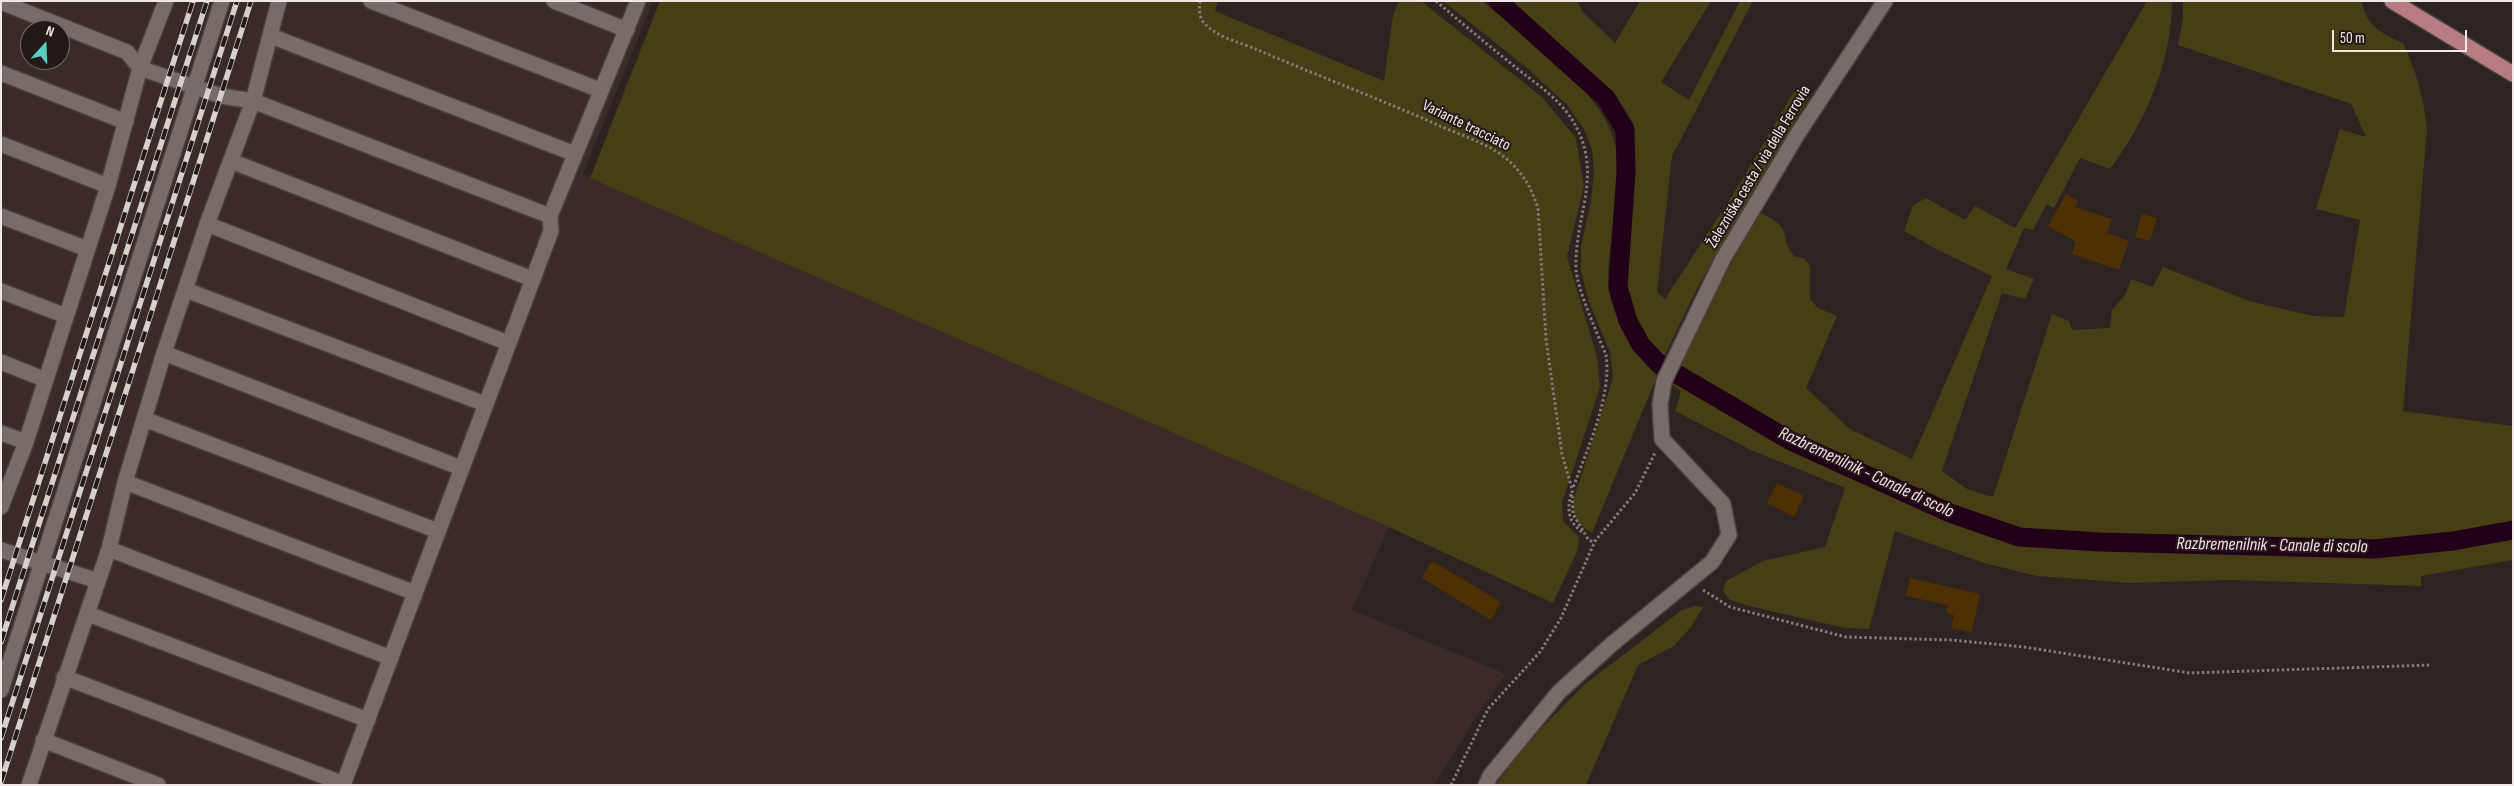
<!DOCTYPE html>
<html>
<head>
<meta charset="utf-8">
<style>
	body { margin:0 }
	#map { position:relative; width:2514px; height:786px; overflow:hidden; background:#2d2320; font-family:"Sofia Sans Condensed",sans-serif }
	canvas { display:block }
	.frame { position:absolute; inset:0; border:2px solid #efe8e6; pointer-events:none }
	.north { position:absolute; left:20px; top:20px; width:50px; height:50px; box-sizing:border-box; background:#231a17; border:1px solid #756c6a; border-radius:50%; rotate:20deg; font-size:14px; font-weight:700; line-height:20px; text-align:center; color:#efe8e6 }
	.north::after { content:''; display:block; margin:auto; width:18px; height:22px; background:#57cec1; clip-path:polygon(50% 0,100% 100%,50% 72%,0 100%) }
	.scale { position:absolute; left:2332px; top:30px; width:135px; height:22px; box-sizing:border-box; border:2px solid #efe8e6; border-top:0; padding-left:6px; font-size:15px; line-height:18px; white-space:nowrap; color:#efe8e6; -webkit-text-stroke:4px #231a17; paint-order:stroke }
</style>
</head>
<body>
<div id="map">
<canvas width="2514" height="786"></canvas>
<div class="frame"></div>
<div class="north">N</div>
<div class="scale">50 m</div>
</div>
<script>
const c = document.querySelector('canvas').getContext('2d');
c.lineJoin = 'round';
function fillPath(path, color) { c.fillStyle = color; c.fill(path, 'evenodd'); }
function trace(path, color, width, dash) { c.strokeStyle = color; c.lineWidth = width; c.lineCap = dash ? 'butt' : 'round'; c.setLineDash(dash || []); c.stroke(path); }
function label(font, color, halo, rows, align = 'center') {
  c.font = font + ' "Sofia Sans Condensed",sans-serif'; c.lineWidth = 4; c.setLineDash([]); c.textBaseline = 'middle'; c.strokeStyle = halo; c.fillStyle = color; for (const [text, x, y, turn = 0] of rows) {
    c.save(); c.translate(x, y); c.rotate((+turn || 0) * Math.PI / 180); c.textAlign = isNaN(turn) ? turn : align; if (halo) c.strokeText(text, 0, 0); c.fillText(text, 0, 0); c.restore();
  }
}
const built = new Path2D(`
	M1,1H653L583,174L1389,527L1352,610L1506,674L1477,716L1434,785H1ZM30,30H60V60H30Z`);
const green = new Path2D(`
	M660,1H1218L1215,11L1384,81L1393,15L1399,1H1421L1542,97L1576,138L1584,186L1567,256L1597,357L1600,387L1562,503L1563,521L1579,537L1577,552L1553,603L1389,527L590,178Z
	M1443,1H1482C1522,35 1603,91 1615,143C1620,161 1616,182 1615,200C1613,225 1609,251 1608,276C1607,314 1634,348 1657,376L1592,533C1577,524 1573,517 1573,501L1613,378L1610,352L1589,302L1581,271V246L1591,201L1594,172L1592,150L1584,129L1567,105L1527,68Z
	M1506,1H1577L1583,12L1615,43L1640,1H1711L1661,82L1689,100L1740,1H1753L1672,156L1657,292L1665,299L1737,188L1795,90L1809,97L1696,290L1664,357C1640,331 1634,321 1625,286C1624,238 1634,190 1630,141C1626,91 1543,33 1506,1Z
	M2147,1H2172C2172,60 2146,122 2110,169L2080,158L2054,208L2047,204L2033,230L2024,228L2006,269L2034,279L2025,299L2002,293L1942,471L1967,489L1993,497L2052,314L2069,321L2072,330L2110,328L2112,310L2125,295L2131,279L2153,287L2163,267L2249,301L2313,316L2344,317L2360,220L2316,209L2340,129L2366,137L2351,104L2178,45L2183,18V1H2362C2365,25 2382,34 2403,43C2416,71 2424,98 2427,129L2403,411L2513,426V560L2421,576V586L2230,580L2129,583L2037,576L1984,563L1895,531L1869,629L1845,628L1749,606L1730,600L1723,591L1726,581L1763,561L1825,547L1845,488L1751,450L1675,411L1681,391L1672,385L1714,294L1760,213C1796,229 1777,234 1795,257L1804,258L1810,266V299L1818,308L1837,316L1806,388L1850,429L1912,459L1992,276L1936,249L1904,231L1913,205L1926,198L1965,220L1975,206L2015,228Z
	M1695,606L1703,607L1691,627L1674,646L1638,665L1586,785H1496L1523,747L1585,684L1682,610Z`);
const canal = new Path2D(`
	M1498,1L1606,98L1625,129L1626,172L1618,287L1628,321L1641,345L1658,363L1791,441L1950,513L2019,537L2100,542L2374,549L2453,541L2513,530`);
const building = new Path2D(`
	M2066,194L2078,201L2075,207L2112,219L2107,233L2129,241L2119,270L2072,254L2076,242L2048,226Z
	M2142,214L2157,218L2150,241L2135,237Z
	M1777,483L1804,496L1794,517L1767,503Z
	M1432,561L1501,602L1491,620L1422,578Z
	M1910,578L1980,594L1972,632L1951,628L1954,615L1946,613L1948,605L1906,596Z`);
const path = new Path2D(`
	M1200,1C1199,8 1199,17 1204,23C1216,37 1242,43 1258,50C1318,76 1380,99 1440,126C1463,136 1493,145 1511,163C1525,176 1532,190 1538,208L1546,339L1562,454L1572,489L1573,514L1588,539L1594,543
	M1436,1C1465,26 1494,50 1524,74C1540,86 1560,101 1571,118C1606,172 1574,214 1576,269C1577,289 1598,335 1606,355C1612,397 1587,449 1573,488
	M1571,494C1567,511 1568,521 1582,532
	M1703,590L1730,607L1846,637L1952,640L2024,647L2190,673L2431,665
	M1451,785L1488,709L1540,652L1561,618L1595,541L1635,493L1655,453`);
const minor = new Path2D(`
	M371,1L600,90
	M554,1L627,30
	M1,2L127,52L140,68L221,96L253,101L550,216
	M271,36L575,154
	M1,73L126,122
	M1,144L108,186
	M231,161L532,279
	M1,216L87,249
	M207,224L508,343
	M186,290L485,404
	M1,291L66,316
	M164,353L461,468
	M1,362L46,380
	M144,419L438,531
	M1,433L26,442
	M125,482L415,593
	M1,507L26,442L108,186L140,68L166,1
	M109,549L391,658
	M1,550L98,581
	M88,614L368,720
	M64,677L344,784
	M1,690L222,1
	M43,740L158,785
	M29,785L109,549L125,482L164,353L207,224L253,101L279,1
	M343,785L551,231L550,216L638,1
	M1486,785L1490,776L1559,692L1612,644L1712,562L1729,535L1723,504L1662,439L1660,404L1664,381L1723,259L1797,135L1885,1`);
const major = new Path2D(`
	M2392,1L2513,74`);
const rail = new Path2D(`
	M1,600L193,1
	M1,642L207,1
	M1,738L237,1
	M1,782L251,1`);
const streetNames = [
	["Variante tracciato",1466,126,26],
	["Železniška cesta / via della Ferrovia",1759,167,-59]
];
const waterNames = [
	["Razbremenilnik - Canale di scolo",1866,473,25],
	["Razbremenilnik - Canale di scolo",2272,546,1]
];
fillPath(built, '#3b2b26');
fillPath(green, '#463e14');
trace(canal, '#220118', 19);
fillPath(building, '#4f3005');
trace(minor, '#49413f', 18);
trace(major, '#49413f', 18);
trace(path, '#827a77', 3, [2.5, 2.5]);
trace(minor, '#776c68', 15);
trace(major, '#b87b82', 15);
trace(rail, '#d7d0ce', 5.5);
trace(rail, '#231a17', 4, [11]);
label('16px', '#efe8e6', '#231a17', streetNames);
label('italic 18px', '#fad7ec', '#231a17', waterNames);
</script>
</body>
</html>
